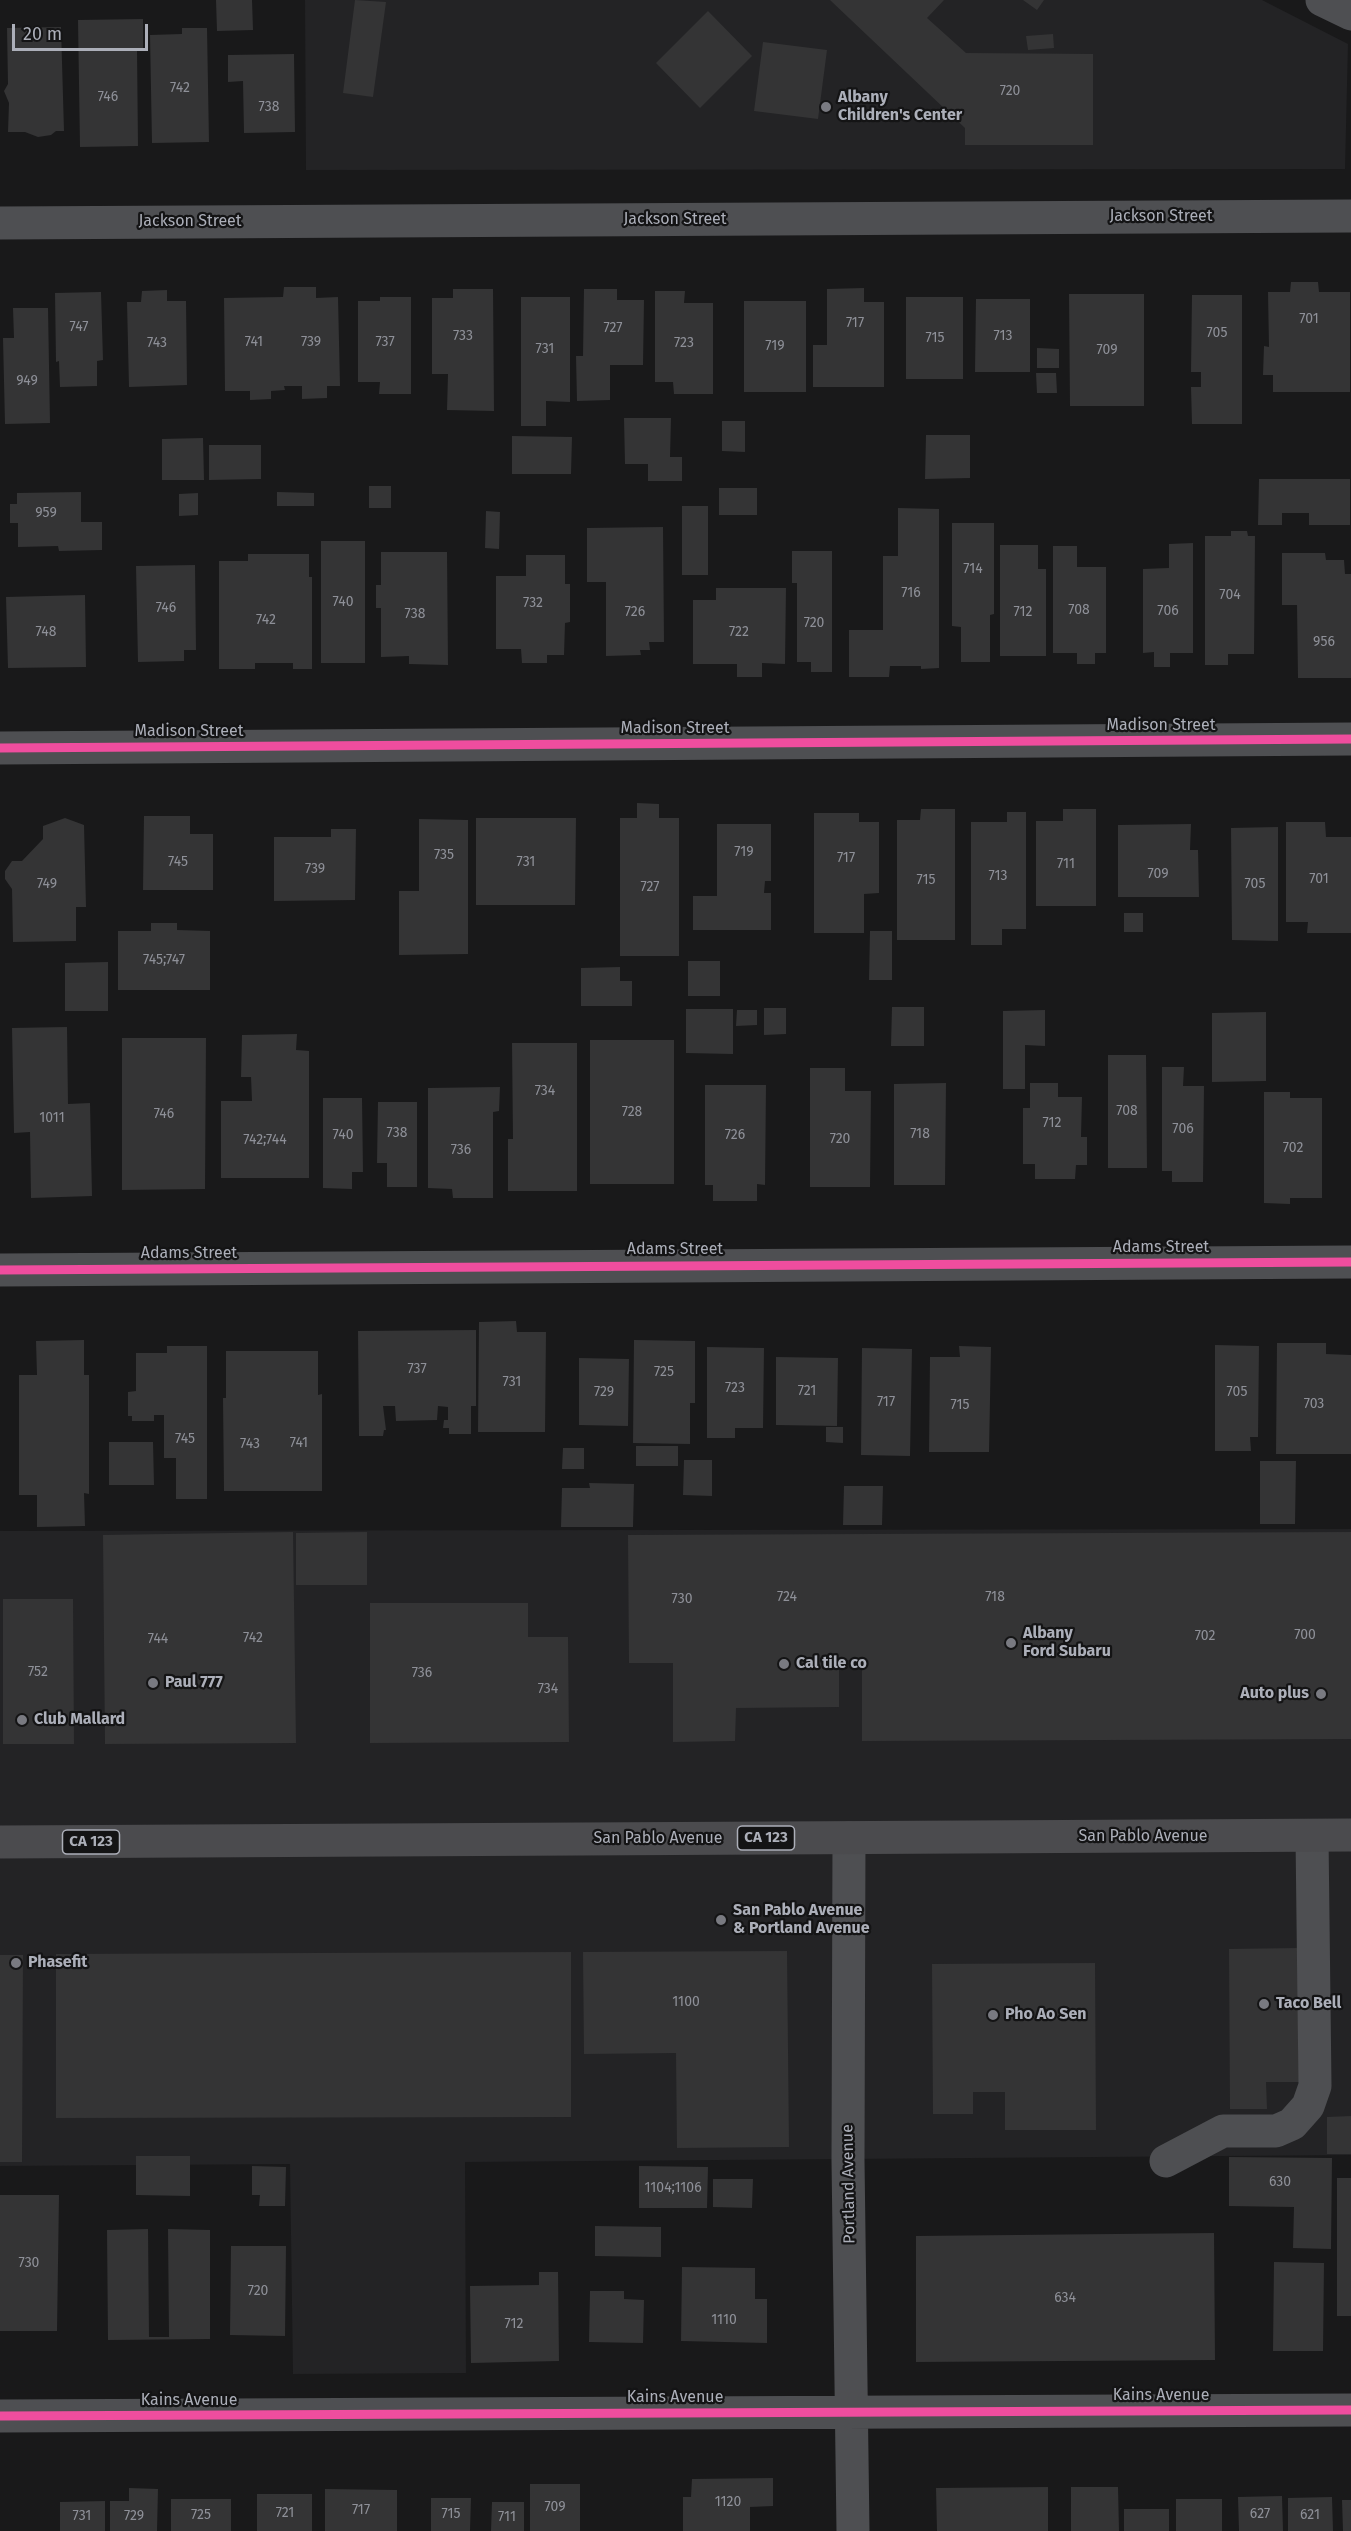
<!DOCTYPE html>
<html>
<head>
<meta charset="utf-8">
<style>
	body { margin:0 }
	#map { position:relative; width:1351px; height:2531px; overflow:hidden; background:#19191a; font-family:"Fira Sans",sans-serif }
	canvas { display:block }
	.scale { position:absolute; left:12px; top:24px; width:136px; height:27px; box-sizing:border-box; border:3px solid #acafb9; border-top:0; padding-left:8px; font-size:18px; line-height:21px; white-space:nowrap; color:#acafb9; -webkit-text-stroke:4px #141415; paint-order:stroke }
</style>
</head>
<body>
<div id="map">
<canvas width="1351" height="2531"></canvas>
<div class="scale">20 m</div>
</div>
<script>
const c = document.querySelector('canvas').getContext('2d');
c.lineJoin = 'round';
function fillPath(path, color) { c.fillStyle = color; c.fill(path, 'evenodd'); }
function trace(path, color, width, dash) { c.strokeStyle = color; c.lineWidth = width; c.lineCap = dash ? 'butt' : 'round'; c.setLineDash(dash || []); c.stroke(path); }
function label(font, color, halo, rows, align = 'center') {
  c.font = font + ' "Fira Sans",sans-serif'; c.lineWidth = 4.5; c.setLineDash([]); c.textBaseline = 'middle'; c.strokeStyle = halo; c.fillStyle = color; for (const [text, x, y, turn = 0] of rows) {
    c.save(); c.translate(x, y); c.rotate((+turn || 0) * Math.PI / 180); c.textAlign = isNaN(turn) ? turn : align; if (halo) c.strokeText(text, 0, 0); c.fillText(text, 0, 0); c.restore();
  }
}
const built = new Path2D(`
	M305,0H1262L1348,44L1345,169L306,170Z
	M1351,1529V2155L465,2162L466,2373L293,2374L290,2164L0,2166V1531Z`);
const building = new Path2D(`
	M216,0H252L253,30L217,31Z
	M355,0L386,2L373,97L343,93Z
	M830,0H944L927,18L966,53L1093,54V145H965V128Z
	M1023,0H1044L1037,10Z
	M708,11L752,56L700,108L656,63Z
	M143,19V48L137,49L138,146L80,147L78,20Z
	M61,27L64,131H56L51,135L38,137L25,132H8L9,103L4,91L8,84L7,28Z
	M182,28H207L209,142L152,143L150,35L182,34Z
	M1053,34L1054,48L1028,50L1026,36Z
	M763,42L827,50L818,119L754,111Z
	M294,54L295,132L244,133L243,81L228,82V55Z
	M1291,282H1318L1319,292H1350V392H1273V375H1263L1264,346L1269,347L1268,292H1290Z
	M284,287H316V298L338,297L340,386H327V398L302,399V386H284L285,390L271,391V399L250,400V391H225L224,298L283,297Z
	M864,288V302H884V387H813V345H827V289Z
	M453,289H493L494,411L447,410L448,374H432V298H453Z
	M584,289H617V300H644L643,365H610V400L577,401L576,356H583Z
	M167,290V301H186L187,385L129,387L127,302H141L142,291Z
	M655,291H685L684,303H713V394H674L673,382H655Z
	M101,292L103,360L97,361V386L60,387L59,361L56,362L55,293Z
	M1069,294H1144V406H1070Z
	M1192,295H1242V424H1192L1191,387H1201V372H1191Z
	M380,297H411V394H379L380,382H358V301H380Z
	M521,297H570V402L546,401V426H521Z
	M906,297H963V379H906Z
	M976,299H1030V372H975Z
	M744,301H806V392H744Z
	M13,308H48L50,423L5,424L3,338H14Z
	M1037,348L1059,349V368H1037Z
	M1036,373H1056L1057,393H1037Z
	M624,418H671L670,457H682V481H648V464H625Z
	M722,421H745V452L722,451Z
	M926,435H970V478L925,479Z
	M512,436L572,437L571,474H512Z
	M203,438L204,480H162V439Z
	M209,445H261V479L209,480Z
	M1259,479H1350V525H1309V513H1282V525H1258Z
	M369,486H391V508H369Z
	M719,488H757V515H719Z
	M81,492V522H102V550L59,551L58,546L18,547V523H10V504H17V493Z
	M277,492L314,493V506H277Z
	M198,493V515L179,516V494Z
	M682,506H708V575H682Z
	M898,508L939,509V668L921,669V666H890L889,677H849V630H883V556H898Z
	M486,511L500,512L499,549L485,548Z
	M952,523H994V614L990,615V662H961V627L952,626Z
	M663,527L664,642H649L650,650H640L641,655L606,656V582H587V528Z
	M1231,531H1247L1248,536H1255L1254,654H1228V665H1205V536H1231Z
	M321,541H365V663H321Z
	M1193,543V653H1170V667H1154V652L1143,653V569L1169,568V544Z
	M1000,545H1038V569H1046V656H1000Z
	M1053,546H1077V567H1106V653H1095V664H1077V653H1053Z
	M792,551H832V672H811V662H797V583H792Z
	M381,552H447L448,665L409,664V656L381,657V608H376V585H381Z
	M1282,553H1325L1326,560H1344L1345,574H1351V678H1298L1297,605H1282Z
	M248,554H309V577H312V669H293V663H255V669H219V561H248Z
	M526,555H565V584H570V622L565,623L564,655H547V663H522L521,649H496V576H526Z
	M195,565L196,650H184V661L138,662L136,566Z
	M716,588H786L785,664L762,663V677H737V664H693V600H716Z
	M85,595L86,667L8,668L6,597Z
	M637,803L659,804V818H679V956H620V818H637Z
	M921,809H955V940H897V820H920Z
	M1063,809H1096V906H1036V821H1063Z
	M1007,812H1026V929H1002V945H971V822H1007Z
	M814,813H859V822H879V893L864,894V933H814Z
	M144,816H190V834H213V890H143Z
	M65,818L84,825L86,907H76V941L13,942L12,889L5,879V871L12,861H22L43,839V826Z
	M476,818H576L575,905H476Z
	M419,819L468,820V954L399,955V891H419Z
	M1286,822H1325L1326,837H1351V933H1307L1308,922H1286Z
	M717,824H771V881H765L764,893H771V930H693V896H717Z
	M1191,824L1190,850H1198L1199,897H1118V825Z
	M1278,827V941L1232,940L1231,828Z
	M331,829H356L355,900L274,901V837H331Z
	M1124,913H1143V932H1124Z
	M151,923H177V930L210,931V990H118V931H151Z
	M870,931H892V980H869Z
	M688,961H720V996H688Z
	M108,962V1011H65V963Z
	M620,967V981H632V1006H581V968Z
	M892,1007H924V1046H891Z
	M764,1008H786V1034L764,1035Z
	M686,1009H733V1054L686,1053Z
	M737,1010H757V1025L736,1026Z
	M1045,1010V1046L1025,1045V1089H1003V1011Z
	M1266,1012V1081L1212,1082V1013Z
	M67,1027L68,1104L90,1103L92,1196L31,1198L30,1132L14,1133L12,1028Z
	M297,1034L296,1050L309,1051V1178H221V1101H252L251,1077H241L242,1035Z
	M122,1038H206L205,1189L122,1190Z
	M590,1040H674V1184H590Z
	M512,1043H577V1191H508V1139H513Z
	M1108,1055H1146L1147,1168H1108Z
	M1162,1067H1184L1183,1086H1204L1203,1182H1172V1171H1162Z
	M810,1068H845V1091H871L870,1187H810Z
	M946,1083L945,1185H894V1084Z
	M1030,1083H1058V1097H1082L1081,1137H1087V1165H1076L1075,1179H1035V1164H1023V1108H1030Z
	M705,1085H766L765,1185L757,1184V1201H713V1185H705Z
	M500,1087L499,1111L493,1112V1198H453L452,1189L428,1188V1088Z
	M1264,1092H1290V1098H1322V1198H1290V1204L1264,1203Z
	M323,1098H362L363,1172H352V1189L323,1188Z
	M378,1102H417V1187H387V1163H377Z
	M516,1321L517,1332H546L545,1432H478L479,1322Z
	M476,1330V1406H471V1434H449V1428H443L444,1420H448V1407L438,1406L437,1420L396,1421L395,1406H383L386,1430H384L383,1436H359L358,1331Z
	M84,1340V1375H89V1494L84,1493L85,1526L37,1527V1495H19V1375H37L36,1341Z
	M634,1340L695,1341V1403H690V1444L633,1443Z
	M1277,1343H1326V1354L1351,1355V1454H1276Z
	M1215,1345L1259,1346L1258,1437H1250L1251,1451H1215Z
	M167,1346H207V1499H176V1458H164V1415H154V1421H132V1416H128V1392L136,1391V1353H167Z
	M959,1346L991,1347L989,1452H929L930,1357H960Z
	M707,1347L764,1348L763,1428H735V1438H707Z
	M862,1348L912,1349L910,1456L861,1455Z
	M226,1351H318V1395L322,1394V1491H224L223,1398H226Z
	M776,1357L838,1358L837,1426L776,1425Z
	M579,1358L629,1359L628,1426L579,1425Z
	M826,1427H843V1443L826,1442Z
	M109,1442H153L154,1485H109Z
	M636,1446H678V1466H636Z
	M563,1448H584V1469H562Z
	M684,1460H712V1496L683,1495Z
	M1260,1461H1296L1295,1524H1260Z
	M589,1483L634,1484L633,1527H561L562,1488H590Z
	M844,1486H883L882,1525H843Z
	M293,1532L296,1743L105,1744L103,1535Z
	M367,1532V1585H296V1533Z
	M1351,1532V1739L862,1741V1660H839V1707L736,1708L735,1741L673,1742V1663H629L628,1535Z
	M3,1599H73L74,1744H3Z
	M370,1603H528V1637H568L569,1742L370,1743Z
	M1298,1948L1299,2082H1266L1267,2109H1230L1229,1949Z
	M787,1951L789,2147L677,2148L676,2053L584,2054L583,1952Z
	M571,1952V2117L56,2118V1954Z
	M0,1955H23L22,2162H0Z
	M1095,1963L1096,2130H1005V2092H973V2114H933L932,1964Z
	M1351,2116V2154H1327V2117Z
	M136,2156H190V2196L136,2195Z
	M1229,2157L1332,2158L1331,2249L1293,2248L1294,2207L1229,2206Z
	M252,2166L286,2167L285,2206H259L260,2195H252Z
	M639,2166L708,2167L707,2208H639Z
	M1337,2178H1351V2316H1337Z
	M713,2179H753L752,2208L713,2207Z
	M0,2195H59L57,2331H0Z
	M595,2226L661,2227V2257L595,2256Z
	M148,2229L149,2337H169L168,2229L210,2230V2339L108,2340L107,2230Z
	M1214,2233L1215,2360L916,2362V2236Z
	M231,2246H286L285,2336L230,2335Z
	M1274,2262L1324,2263L1323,2351H1273Z
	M682,2267L755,2268V2299H767V2343L681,2341Z
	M539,2272H558L559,2361L471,2363L470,2286L539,2285Z
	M590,2291H624V2299L644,2300L643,2343L589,2342Z
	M773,2478V2506L750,2507V2531H683V2497H691L692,2479Z
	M530,2484H580V2531H530Z
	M1048,2487V2531H937L936,2488Z
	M1071,2487H1118L1119,2531H1071Z
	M129,2488L158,2489L157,2531H110V2501H129Z
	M325,2489L397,2490V2531H325Z
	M257,2494H312V2531H257Z
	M1282,2496L1283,2531H1239L1238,2497Z
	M1332,2497L1333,2531H1288V2498Z
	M431,2498H471L470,2531H431Z
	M171,2499H231V2531H171Z
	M1176,2499H1222V2531H1176Z
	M1342,2500H1351V2531H1343Z
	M105,2501V2531H60V2502Z
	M492,2502H524V2531H491Z
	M1124,2509H1169V2531H1124Z`);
const minor = new Path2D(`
	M1322,0L1351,14
	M0,223L1351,216
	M0,748L1351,739
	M0,1270L1351,1262
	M849,1838L848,2160L853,2531
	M1166,2161L1223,2131H1276L1292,2124L1308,2106L1315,2086L1312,1836
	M0,2416L1351,2410`);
const major = new Path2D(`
	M0,1842L1351,1835`);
const cycleway = new Path2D(`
	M0,748L1351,739
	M0,1270L1351,1262
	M0,2416L1351,2410`);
const markers = [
	[826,107,6,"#797a81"],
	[1011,1643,6,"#797a81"],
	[784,1664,6,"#797a81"],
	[153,1683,6,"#797a81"],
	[1321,1694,6,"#797a81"],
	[22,1720,6,"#797a81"],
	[721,1920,6,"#797a81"],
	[16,1963,6,"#797a81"],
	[1264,2004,6,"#797a81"],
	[993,2015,6,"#797a81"]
];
const numberNames = [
	["742",180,88],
	["720",1010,91],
	["746",108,97],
	["738",269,107],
	["701",1309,319],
	["717",855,323],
	["747",79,327],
	["727",613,328],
	["705",1217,333],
	["733",463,336],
	["713",1003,336],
	["715",935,338],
	["741",254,342],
	["739",311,342],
	["737",385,342],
	["743",157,343],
	["723",684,343],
	["719",775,346],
	["731",545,349],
	["709",1107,350],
	["949",27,381],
	["959",46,513],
	["714",973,569],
	["716",911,593],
	["704",1230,595],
	["740",343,602],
	["732",533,603],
	["746",166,608],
	["708",1079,610],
	["706",1168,611],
	["726",635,612],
	["712",1023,612],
	["738",415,614],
	["742",266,620],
	["720",814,623],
	["748",46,632],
	["722",739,632],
	["956",1324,642],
	["719",744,852],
	["735",444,855],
	["717",846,858],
	["745",178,862],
	["731",526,862],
	["711",1066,864],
	["739",315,869],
	["709",1158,874],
	["713",998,876],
	["701",1319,879],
	["715",926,880],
	["749",47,884],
	["705",1255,884],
	["727",650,887],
	["745;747",164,960],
	["734",545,1091],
	["708",1127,1111],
	["728",632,1112],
	["746",164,1114],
	["1011",52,1118],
	["712",1052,1123],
	["706",1183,1129],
	["738",397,1133],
	["718",920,1134],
	["740",343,1135],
	["726",735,1135],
	["720",840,1139],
	["742;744",265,1140],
	["702",1293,1148],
	["736",461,1150],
	["737",417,1369],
	["725",664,1372],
	["731",512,1382],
	["723",735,1388],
	["721",807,1391],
	["729",604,1392],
	["705",1237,1392],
	["717",886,1402],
	["703",1314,1404],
	["715",960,1405],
	["745",185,1439],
	["741",299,1443],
	["743",250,1444],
	["724",787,1597],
	["718",995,1597],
	["730",682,1599],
	["700",1305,1635],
	["702",1205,1636],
	["742",253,1638],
	["744",158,1639],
	["752",38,1672],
	["736",422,1673],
	["734",548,1689],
	["1100",686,2002],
	["630",1280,2182],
	["1104;1106",673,2188],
	["730",29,2263],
	["720",258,2291],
	["634",1065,2298],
	["1110",724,2320],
	["712",514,2324],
	["1120",728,2502],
	["709",555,2507],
	["717",361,2510],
	["721",285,2513],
	["715",451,2514],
	["627",1260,2514],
	["725",201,2515],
	["621",1310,2515],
	["731",82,2516],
	["729",134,2516],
	["711",507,2517]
];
const shields = [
	[766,1838,57],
	[91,1842,57]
];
const shieldNames = [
	["CA 123",766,1838],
	["CA 123",91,1842]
];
const poiNames = [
	["Albany",838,98],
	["Children's Center",838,116],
	["Albany",1023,1634],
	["Ford Subaru",1023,1652],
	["Cal tile co",796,1664],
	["Paul 777",165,1683],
	["Auto plus",1309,1694,"right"],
	["Club Mallard",34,1720],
	["San Pablo Avenue",733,1911],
	["& Portland Avenue",733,1929],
	["Phasefit",28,1963],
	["Taco Bell",1276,2004],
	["Pho Ao Sen",1005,2015]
];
const streetNames = [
	["Jackson Street",1161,217],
	["Jackson Street",675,220],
	["Jackson Street",190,222],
	["Madison Street",1161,726],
	["Madison Street",675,729],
	["Madison Street",189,732],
	["Adams Street",1161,1248],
	["Adams Street",675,1250],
	["Adams Street",189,1254],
	["San Pablo Avenue",1143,1837],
	["San Pablo Avenue",658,1839],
	["Portland Avenue",849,2184,-91],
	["Kains Avenue",1161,2396],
	["Kains Avenue",675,2398],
	["Kains Avenue",189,2401]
];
fillPath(built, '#232325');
fillPath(building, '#343435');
trace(minor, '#4e4f52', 33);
trace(major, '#4b4b4e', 33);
trace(cycleway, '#ef4d9e', 9);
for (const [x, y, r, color] of markers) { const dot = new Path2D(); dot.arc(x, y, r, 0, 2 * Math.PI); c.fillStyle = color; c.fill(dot); trace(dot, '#141415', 2); }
label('14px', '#8e9098', null, numberNames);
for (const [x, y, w] of shields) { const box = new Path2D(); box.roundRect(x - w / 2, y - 12, w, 24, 4.5); c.fillStyle = '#141415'; c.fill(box); trace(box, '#acafb9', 1.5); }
label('bold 15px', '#acafb9', null, shieldNames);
label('bold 16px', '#acafb9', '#141415', poiNames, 'left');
label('16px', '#acafb9', '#141415', streetNames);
</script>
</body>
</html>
